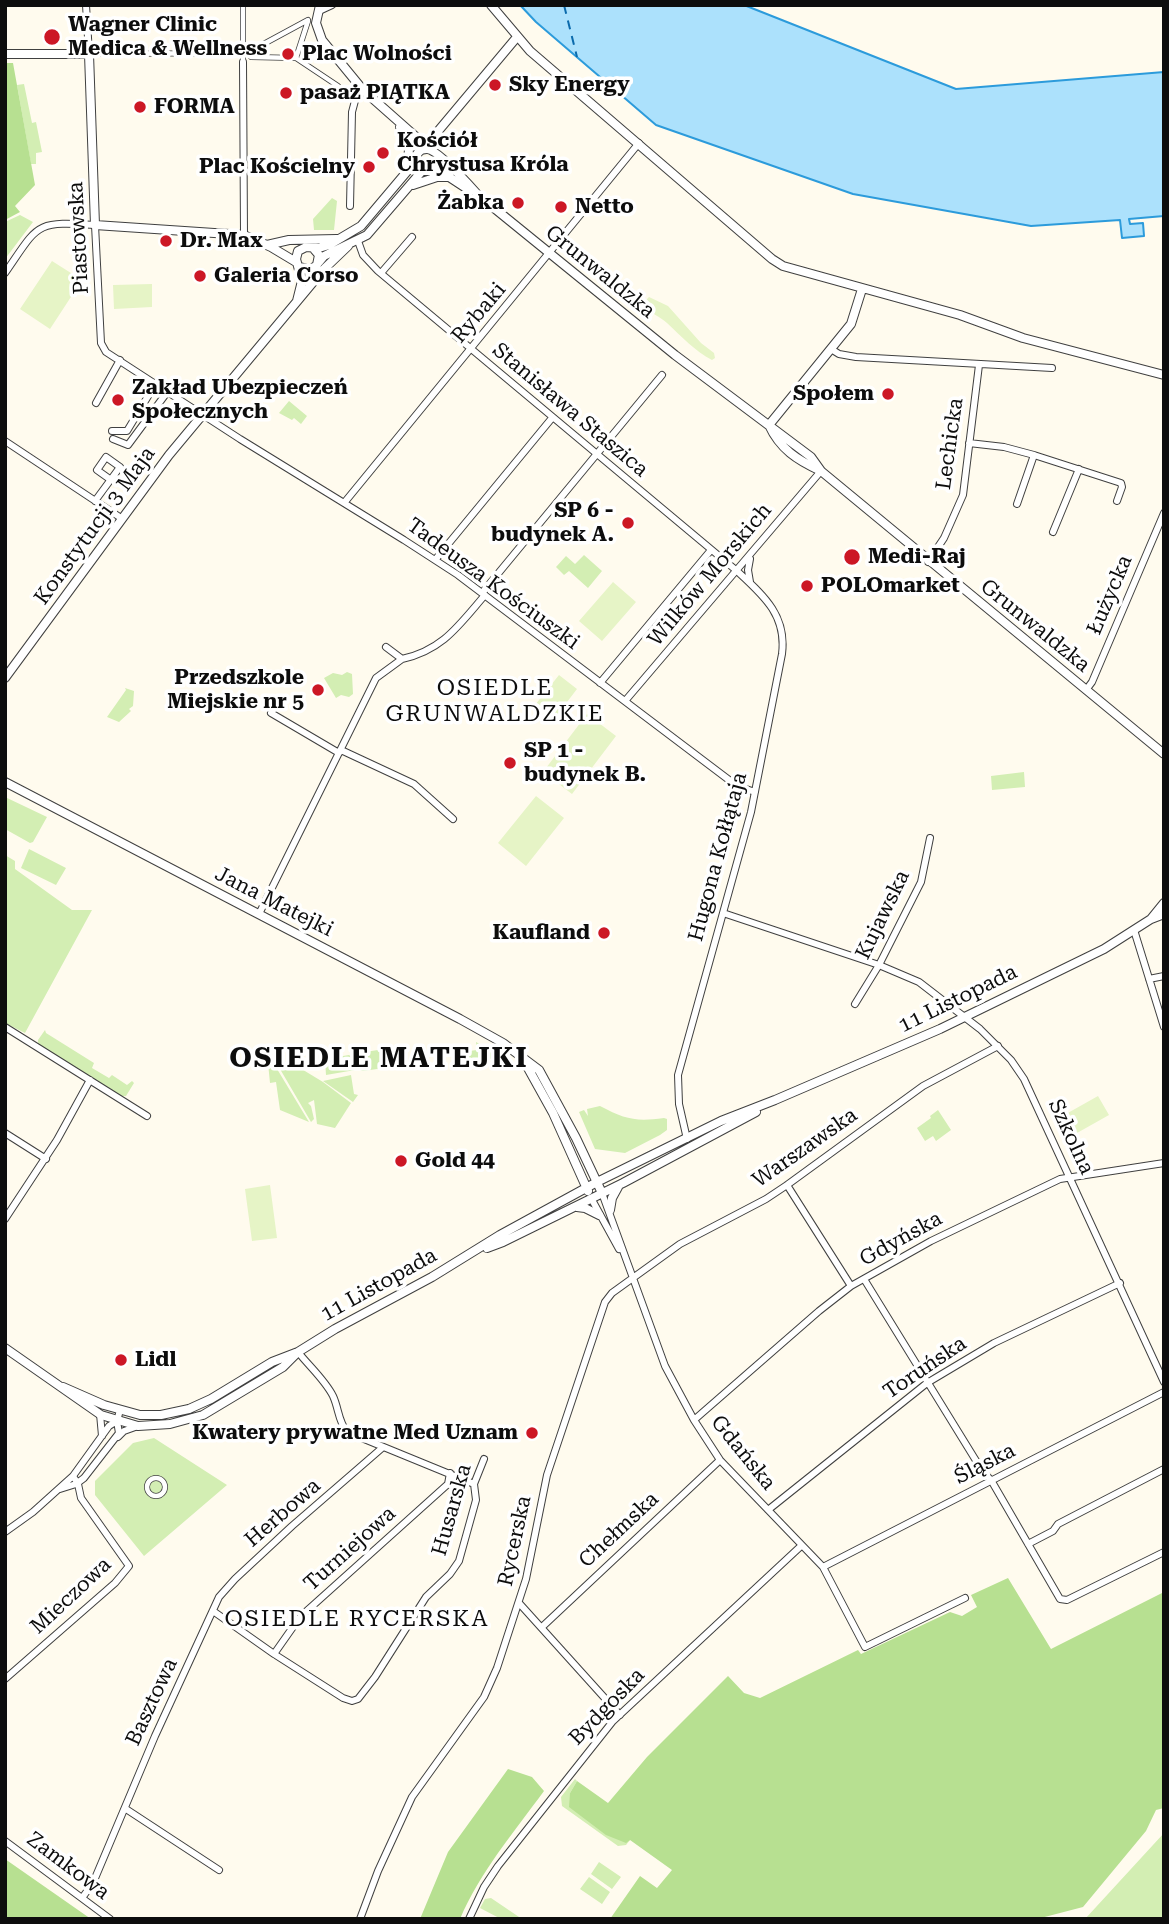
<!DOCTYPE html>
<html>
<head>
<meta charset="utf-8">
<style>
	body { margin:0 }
	#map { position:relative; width:1169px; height:1924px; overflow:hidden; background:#fffbee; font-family:"Roboto Serif",serif }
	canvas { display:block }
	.frame { position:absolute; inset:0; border:7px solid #0d0d0d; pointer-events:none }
</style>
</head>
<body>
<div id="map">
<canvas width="1169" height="1924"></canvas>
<div class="frame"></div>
</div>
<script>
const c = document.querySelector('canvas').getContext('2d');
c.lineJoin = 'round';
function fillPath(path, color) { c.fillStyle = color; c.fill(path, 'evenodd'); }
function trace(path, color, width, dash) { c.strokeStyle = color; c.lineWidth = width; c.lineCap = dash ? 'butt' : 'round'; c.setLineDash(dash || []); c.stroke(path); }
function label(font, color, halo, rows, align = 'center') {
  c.font = font + ' "Roboto Serif",serif'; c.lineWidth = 7; c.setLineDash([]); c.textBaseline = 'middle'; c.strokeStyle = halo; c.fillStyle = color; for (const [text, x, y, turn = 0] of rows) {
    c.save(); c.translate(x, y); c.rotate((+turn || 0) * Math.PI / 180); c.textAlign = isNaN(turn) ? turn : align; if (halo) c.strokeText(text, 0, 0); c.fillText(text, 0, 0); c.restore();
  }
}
const green = new Path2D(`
	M24,84L32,123L36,122L42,152L36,153V164H31L17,85Z
	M332,198L337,201L334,230H314L313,219Z
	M20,215L33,222L5,259V222Z
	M289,401L307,416L301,424L294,418L292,420L279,413Z
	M584,555L602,571L588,588L569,571L564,575L556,567L566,556L575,564Z
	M347,672L352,674L353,694L349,697L341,695L336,698L324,678L333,673L342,675Z
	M125,688L134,691L133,706L129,709L131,711L119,722L107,717L126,690Z
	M1024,772L1025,787L992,790L991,776Z
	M5,797L47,817L33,842L30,843L5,829Z
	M29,849L66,868L56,885L21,868Z
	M5,855L15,861V869L72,910H92L25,1033L5,1023Z
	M45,1030L46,1033L94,1063L92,1068L109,1078L112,1075L127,1085L132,1081L134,1083L126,1096H122L38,1044V1040Z
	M476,1042L485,1047L483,1051L489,1055L492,1050L495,1051L499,1063L495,1058L454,1065L453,1053L477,1050Z
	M384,1049L387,1062L384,1068L363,1071L360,1070L359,1053Z
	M267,1053L268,1054L309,1122L280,1110L276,1082L270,1083Z
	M349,1055L353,1058L355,1070L326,1075L325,1059Z
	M295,1065L323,1082L351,1103L335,1128L317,1124L314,1100L308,1103L311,1106L314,1119L311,1122L280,1069L281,1067Z
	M351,1075L354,1094L358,1095L353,1102L323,1081Z
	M600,1106C625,1119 635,1122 664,1118L667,1119V1130L660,1135L625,1153L595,1149L579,1112L584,1110L588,1116L587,1109Z
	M938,1110L951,1130L936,1141L933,1136L925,1141L917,1128L931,1118L930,1116Z
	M154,1438L227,1485L144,1556L95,1495V1481L133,1443Z
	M575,1779L577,1781L570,1793L630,1840L626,1845L618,1846L562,1806L561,1797Z
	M1164,1833V1919H1085Z
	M599,1862L621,1877L612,1889L591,1874Z
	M589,1877L610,1892L602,1904L580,1889Z
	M491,1898L522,1919H501L480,1908L485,1899Z`);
const forest = new Path2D(`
	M5,63H13L35,185L15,206L20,212L5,220Z
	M1008,1578L1051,1649L1164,1592V1808L1156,1810L1146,1831L1083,1907L1037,1919H610L640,1876L657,1888L672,1870L630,1840L626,1843L606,1835L569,1807L570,1793L577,1781L608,1803L647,1757L728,1676L744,1693L760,1698L858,1650L861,1654L950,1612L962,1616L977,1607L971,1595Z
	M508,1769L532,1777L544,1791C514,1832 480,1872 460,1919H420L448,1852Z
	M5,1859L91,1919H5Z`);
const pitch = new Path2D(`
	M52,261L82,280L50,329L20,309Z
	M152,284V307L114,309L113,285Z
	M649,297L668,306L701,343L714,353L715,358L712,360C695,351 682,337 667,323C660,317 651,313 644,306V302Z
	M613,582L636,602L602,641L579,621Z
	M559,675L577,689L554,719L535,705Z
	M587,714L616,736L572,794L543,772Z
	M536,796L564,818L526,866L498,843Z
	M1098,1096L1109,1115L1077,1133L1066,1114Z
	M270,1185L277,1238L252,1241L245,1189Z`);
const water = new Path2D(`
	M520,5H744L956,89L1164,72V216L1129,219L1130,224L1143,223L1144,236L1122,238L1120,220L1031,226L853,194L656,125L536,22Z`);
const ferry = new Path2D(`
	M564,5L577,57`);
const pedestrian = new Path2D(`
	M243,5V62
	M247,53L308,20
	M90,54L247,53L251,57L296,58L338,86L352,100
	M296,58L308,21
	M147 1487a9 9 0 1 1 18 0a9 9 0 1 1-18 0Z`);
const minor = new Path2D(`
	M86,5L89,54
	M319,11L332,5
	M243,62L244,235
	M350,206L352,112L356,97L363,90
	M358,241L363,255L378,271L737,571C763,595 787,615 782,654L751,812L678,1075L679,1104L687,1139
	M5,273C39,224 34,221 95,225L101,343L106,352L240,439L404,540L458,575L737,786L755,792
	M381,273L412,237
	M831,349L839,354L856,357L1052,368
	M96,403L120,360
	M112,431H127L156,383
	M113,439L128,445L168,391
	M5,441L121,518
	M969,443L1004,447L1034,455
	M95,501L120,467L106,457L97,470L111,480
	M344,503L639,143
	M1017,504L1034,455L1121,483L1122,487L1117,501
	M1053,532L1079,469
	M750,559L748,570L750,582
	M435,560L552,418
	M928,562L944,538L963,495L979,365
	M482,593L662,375
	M402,659C443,650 459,625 485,595
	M600,683L711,550
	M1086,690L1092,682L1164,513
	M279,701L271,713L339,753
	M625,701L821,471
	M341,750L414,784L453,819
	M723,913L879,965L919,982L980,1029L1011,1060L1024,1079L1164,1382
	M259,914L376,678L402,659L386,647
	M1134,930L1164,1027
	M1149,979L1164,976
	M855,1004L879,965L921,882L930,838
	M5,1027L147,1116
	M5,1133L46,1159
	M787,1185L851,1286
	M602,1193L665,1366L694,1420L720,1460L823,1567L865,1647L965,1598
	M591,1198L619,1249
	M5,1219L57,1140L90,1080
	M864,1279L983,1472L991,1480L1060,1599L1067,1600L1164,1552
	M298,1352C309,1366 325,1380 333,1396C339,1409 338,1421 347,1432L474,1484
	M100,1414L102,1436
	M694,1420L819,1311L851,1286L931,1241L1060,1179L1164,1163
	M118,1437L124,1431L138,1426
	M60,1489L76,1484L84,1478L119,1433L117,1421L120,1410
	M768,1510L927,1383L994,1343L1120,1283
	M5,1532L33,1512L73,1476L109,1426L117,1421
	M1028,1544L1053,1531L1058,1524L1164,1469
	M823,1567L1164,1392
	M519,1603L620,1715
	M213,1611L274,1654L343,1698L352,1701L358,1699L375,1677L426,1597L450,1574L459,1561L476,1500L474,1484L484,1459
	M542,1627L720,1460
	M274,1654L300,1617L448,1484L450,1473
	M5,1679L115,1583L129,1566L81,1498L78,1484L73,1476
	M126,1809L219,1870
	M5,1841L110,1919
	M82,1898L93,1883L155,1736L219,1597L235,1579L292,1526L382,1448
	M360,1919L378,1871L412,1797L484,1697L497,1668L526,1579L547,1475L605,1302L612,1293L680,1244L766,1199L787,1185L923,1086L998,1046
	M469,1919L484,1887L498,1866L613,1721L801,1546`);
const tertiary = new Path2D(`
	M320,5L316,23L322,40L363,90L415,136L421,150
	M491,5L530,51L772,259L783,266L960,315L1023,338L1164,375
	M5,54H89L95,225L244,235L271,247L296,262
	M400,127C412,141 410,154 405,170
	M430,149L439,130L517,37
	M422,171H440L469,190
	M413,185L437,177H450
	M267,245L289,240L337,239
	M319,262L324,256L367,235L422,171
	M300,267L310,270L317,265L319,255L313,248
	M297,301L302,281L296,259L298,251L306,247L319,248L329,245L361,226L415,162L417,154C420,151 421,149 427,149C437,149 470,186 478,195L675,355L811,457L821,471
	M769,425C780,449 797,460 821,471L1164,754
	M769,425L851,324L862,289
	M5,678L169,455L324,269L348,246
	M5,782L460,1019L503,1043L539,1070L576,1138L602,1193
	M1151,919L1164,903
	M523,1059L553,1113L588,1191
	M577,1207L585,1208L599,1215
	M610,1210L612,1198L618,1187
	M487,1248L503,1242L623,1183L756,1112
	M5,1348L101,1415L138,1426L170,1424L203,1415L283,1367L296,1354
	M63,1387L104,1405L140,1415H161L189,1409L211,1399L272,1362L298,1352L335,1329L432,1277L500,1235L597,1182L721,1121L775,1100L940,1029L1104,949L1151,919L1164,914`);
const markers = [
	[52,37,9,"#cc1725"],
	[288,54,7,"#cc1725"],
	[495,85,7,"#cc1725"],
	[286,93,7,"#cc1725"],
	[140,107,7,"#cc1725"],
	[383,153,7,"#cc1725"],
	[369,167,7,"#cc1725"],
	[518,203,7,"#cc1725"],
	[561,207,7,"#cc1725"],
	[166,241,7,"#cc1725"],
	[200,276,7,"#cc1725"],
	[888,394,7,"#cc1725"],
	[118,400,7,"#cc1725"],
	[628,523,7,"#cc1725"],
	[852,557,9,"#cc1725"],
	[807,586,7,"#cc1725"],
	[318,690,7,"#cc1725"],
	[510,763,7,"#cc1725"],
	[604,933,7,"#cc1725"],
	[401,1161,7,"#cc1725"],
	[121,1360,7,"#cc1725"],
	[532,1433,7,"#cc1725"]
];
const poiNames = [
	["Wagner Clinic",68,25],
	["Medica & Wellness",68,49],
	["Plac Wolności",302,54],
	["Sky Energy",509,85],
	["pasaż PIĄTKA",300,93],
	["FORMA",154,107],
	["Kościół",397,141],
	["Chrystusa Króla",397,165],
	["Plac Kościelny",355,167,"right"],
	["Żabka",504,203,"right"],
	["Netto",575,207],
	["Dr. Max",180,241],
	["Galeria Corso",214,276],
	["Zakład Ubezpieczeń",132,388],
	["Społecznych",132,412],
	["Społem",874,394,"right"],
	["SP 6 -",614,511,"right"],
	["budynek A.",614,535,"right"],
	["Medi-Raj",868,557],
	["POLOmarket",821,586],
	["Przedszkole",304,678,"right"],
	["Miejskie nr 5",304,702,"right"],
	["SP 1 -",524,751],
	["budynek B.",524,775],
	["Kaufland",590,933,"right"],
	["Gold 44",415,1161],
	["Lidl",135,1360],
	["Kwatery prywatne Med Uznam",518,1433,"right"]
];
const streetNames = [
	["Piastowska",79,238,-93],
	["Grunwaldzka",600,272,39],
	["Rybaki",479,313,-50],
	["Stanisława Staszica",570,410,40],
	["Lechicka",950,444,-82],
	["Konstytucji 3 Maja",95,526,-54],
	["Wilków Morskich",710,575,-50],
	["Tadeusza Kościuszki",493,584,36],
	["Łużycka",1110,595,-67],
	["Grunwaldzka",1035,626,39],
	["Hugona Kołłątaja",718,857,-75],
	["Jana Matejki",274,902,27],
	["Kujawska",883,915,-64],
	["11 Listopada",958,999,-26],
	["Szkolna",1071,1137,65],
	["Warszawska",805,1148,-35],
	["Gdyńska",901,1239,-29],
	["11 Listopada",379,1285,-29],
	["Toruńska",925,1368,-34],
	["Gdańska",743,1453,51],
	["Śląska",985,1464,-27],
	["Husarska",452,1510,-74],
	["Herbowa",283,1513,-41],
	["Chełmska",619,1530,-43],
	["Rycerska",515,1541,-78],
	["Turniejowa",350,1549,-42],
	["Mieczowa",71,1596,-43],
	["Basztowa",152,1702,-65],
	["Bydgoska",607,1707,-46],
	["Zamkowa",68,1866,37]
];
const neighbourhoodNames = [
	["OSIEDLE",495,688],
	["GRUNWALDZKIE",495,714],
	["OSIEDLE RYCERSKA",357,1619]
];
const districtNames = [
	["OSIEDLE MATEJKI",379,1059]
];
fillPath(green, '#d3eeb3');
fillPath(forest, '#b7e091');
fillPath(pitch, '#e6f4c6');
fillPath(water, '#ace1fc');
trace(water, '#2c9bdb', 2);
trace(ferry, '#0a6aac', 2, [9, 7]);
trace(pedestrian, '#404040', 6);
trace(minor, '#404040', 8);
trace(tertiary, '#404040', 10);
trace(pedestrian, '#fff', 4.5);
trace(minor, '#fff', 6);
trace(tertiary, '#fff', 8);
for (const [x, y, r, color] of markers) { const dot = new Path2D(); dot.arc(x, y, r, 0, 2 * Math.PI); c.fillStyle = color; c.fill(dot); trace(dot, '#fff', 2.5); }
label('bold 21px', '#0d0d0d', '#fff', poiNames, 'left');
label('21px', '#0d0d0d', '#fff', streetNames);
c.letterSpacing = '2px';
label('23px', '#0d0d0d', '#fff', neighbourhoodNames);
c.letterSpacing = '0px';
c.letterSpacing = '2px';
label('bold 28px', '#0d0d0d', '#fff', districtNames);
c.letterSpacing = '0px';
</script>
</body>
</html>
